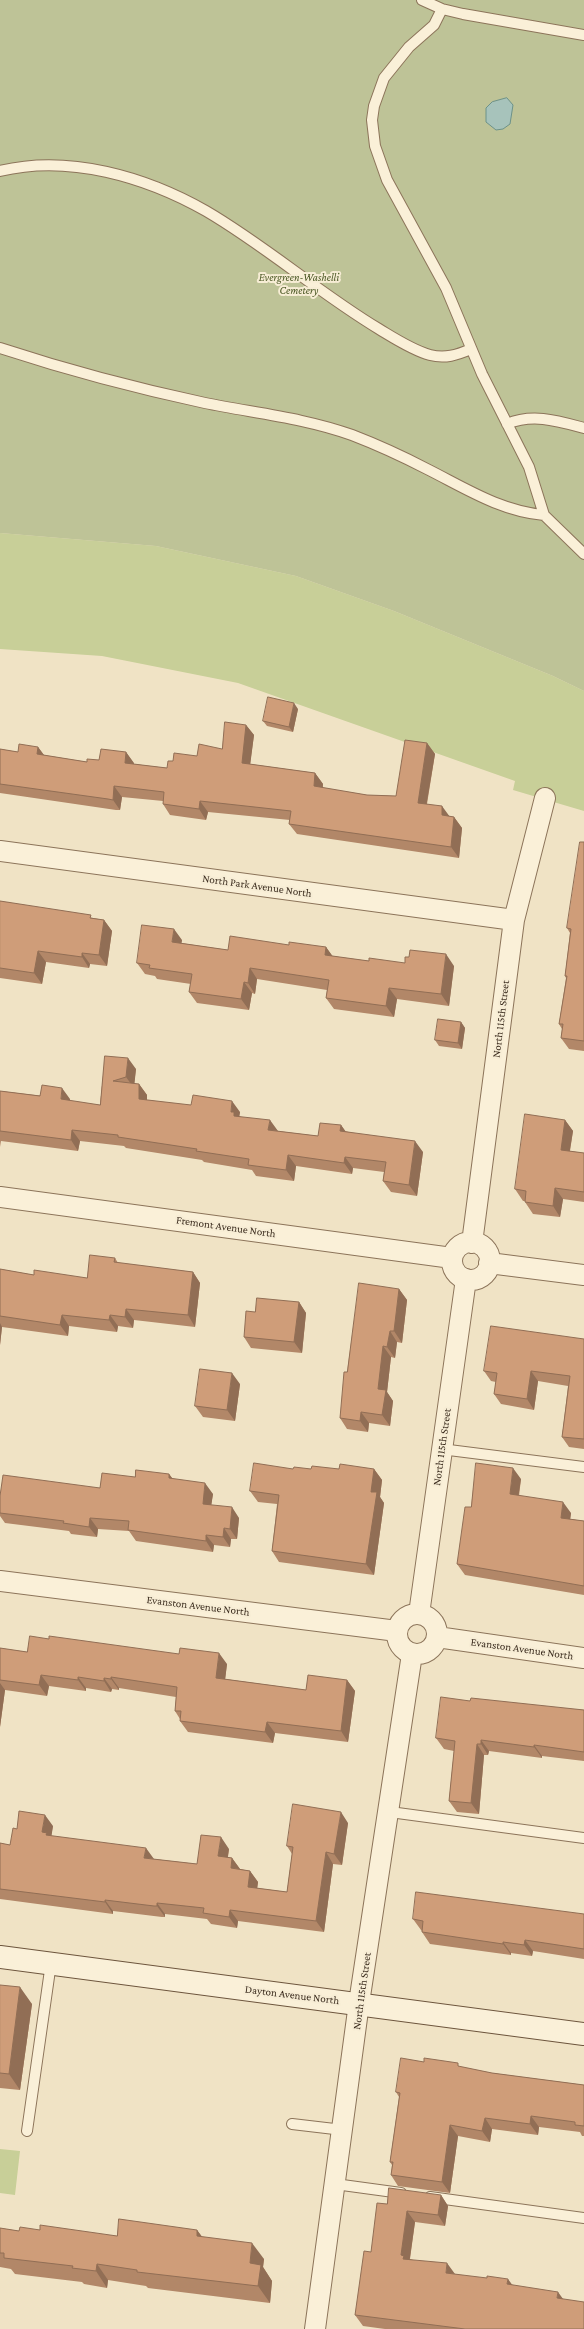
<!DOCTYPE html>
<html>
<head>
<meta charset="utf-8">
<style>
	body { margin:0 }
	canvas { display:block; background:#f0e3c5 }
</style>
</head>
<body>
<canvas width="584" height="2329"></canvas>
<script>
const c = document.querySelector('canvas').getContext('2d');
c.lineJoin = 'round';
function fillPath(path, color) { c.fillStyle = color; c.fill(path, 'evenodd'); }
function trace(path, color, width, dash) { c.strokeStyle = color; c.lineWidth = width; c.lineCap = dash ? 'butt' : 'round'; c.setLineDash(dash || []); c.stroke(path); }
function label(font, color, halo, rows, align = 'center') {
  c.font = font + ' "Crimson Pro",serif'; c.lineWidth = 4; c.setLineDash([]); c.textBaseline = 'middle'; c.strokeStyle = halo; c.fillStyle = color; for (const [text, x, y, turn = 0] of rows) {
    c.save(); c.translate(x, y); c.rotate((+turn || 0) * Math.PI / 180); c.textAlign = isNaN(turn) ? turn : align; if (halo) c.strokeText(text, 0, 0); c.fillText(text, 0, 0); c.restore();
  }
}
const green = new Path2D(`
	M0,533L156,546L296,576L394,611L553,676L584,691V811L513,790L515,781L238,683L102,656L0,649Z
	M0,2149L20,2151L15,2195L0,2193Z`);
const cemetery = new Path2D(`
	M0,0H584V691L553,676L394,611L296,576L156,546L0,533Z`);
const water = new Path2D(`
	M507,98L513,105L510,124L503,129L496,130L486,122V108L492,102Z`);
const lane = new Path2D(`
	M422,0L442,9L463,14L584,35
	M442,9L434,25L409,47L384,78L374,106L372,120L375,146L387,180L446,288L482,374L529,467L544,515L584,554
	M0,171C69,154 146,177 206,211C266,246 319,293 379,329C394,338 412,350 430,355C445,359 457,355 471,349
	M0,348C67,370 135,388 205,403C254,413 305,418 352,435C378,445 402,456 427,469C465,488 500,511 544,515
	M507,424C533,413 558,421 584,428
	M441,1449L584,1467
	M390,1812L584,1838
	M292,2124L343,2130
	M27,2131L51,1963
	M335,2184L401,2193
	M430,2197L584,2218`);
const street = new Path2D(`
	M0,851L514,920
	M0,1197L452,1258
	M452 1261a19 19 0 1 1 38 0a19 19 0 1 1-38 0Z
	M472,1243L514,920L545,798
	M489,1263L584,1275
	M0,1581L397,1631
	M397 1634a20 20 0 1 1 40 0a20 20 0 1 1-40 0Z
	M419,1614L466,1279
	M437,1637L584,1658
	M315,2329L359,2003L412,1654`);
const secondary = new Path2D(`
	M0,1957L584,2034`);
const wall = new Path2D(`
	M298,709L293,732L267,726L263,721Z
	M246,725L254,735L250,764L315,773L323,784V788L367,795L396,796L427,743L435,754L427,804L449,816L454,817L462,828L459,858L297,834L289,824L290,820L208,812L206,820L170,815L163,804V801L122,797L120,810H116L0,793V749L18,752L38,747L44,755L87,762L99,760L126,752L134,764L167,768L173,761L197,756L222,749Z
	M584,842V1051L569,1049L561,1038L562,1029L559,1024L566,978L565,976L570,933L567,928Z
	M0,901L104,920L112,931L107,966L90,964L89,968L46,962L42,984L0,978Z
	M182,940L181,943L228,950L289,945L326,947L332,956L369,961L454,966L449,1006L397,999L394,1017L334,1009L326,998L327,990L257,979L255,994L252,993L249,1010L197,1003L189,992L191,984L157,979L155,976L145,974L137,963Z
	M461,1022L465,1028L462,1049L439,1046L435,1040Z
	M105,1056L136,1069L134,1084H139L147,1095V1100L240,1112L239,1116L278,1131L318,1136L341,1125L345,1131L423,1152L417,1196L391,1192L383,1181L384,1172L353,1168L352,1174L296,1166L294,1181L256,1176L252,1170L204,1162L202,1160L126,1148L124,1146L80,1141L78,1151L1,1141L0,1147V1091L70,1099V1101L100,1105Z
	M565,1120L573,1131L570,1151L584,1153V1202L563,1199L560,1217L533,1214L525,1202V1201H523L515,1189Z
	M115,1258L118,1263L193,1272L200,1283L195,1327L134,1320L133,1328L118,1326L117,1332L69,1326L68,1336L2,1327L0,1345V1269L34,1275L87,1278Z
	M399,1289L407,1300L402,1343L397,1342L395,1358L391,1357L387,1392L393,1401L390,1426L369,1423L368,1432L347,1429L340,1418L347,1372Z
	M299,1302L306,1313L302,1353L251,1348L244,1337L255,1312Z
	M584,1339V1449L569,1447L562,1437L568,1386L538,1381L534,1410L501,1404L494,1394L496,1382L491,1381L484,1371Z
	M240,1384L235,1421L203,1417L195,1406Z
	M293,1469H374L382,1480L380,1497L384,1503L374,1575L279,1562L272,1551L277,1504L258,1502L250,1491Z
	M169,1474L173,1479L213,1494L211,1505L239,1518L237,1539H231L230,1547L214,1545L213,1552L136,1541L129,1531L98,1529L97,1537L71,1534L69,1531L5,1523L0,1516V1496L100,1488L135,1477Z
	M521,1479L519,1496L571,1513L570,1519L584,1521V1595L465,1575L457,1564L471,1507Z
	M49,1639L227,1664L225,1679L306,1690L347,1680L355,1691L348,1742L275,1733L273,1743L188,1732L180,1721V1719L175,1711L176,1697L119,1688V1690L112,1689L111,1692L86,1688V1691L49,1686L47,1696L5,1690L0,1727V1648L27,1652Z
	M470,1701L584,1710V1761L542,1756V1758L489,1751L488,1755H484L479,1814L457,1812L449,1801L454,1751L444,1749L436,1738Z
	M348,1823L342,1865L333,1864L324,1932L238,1921L237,1928L211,1924L207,1919L165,1914V1917H162L113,1911V1914L0,1899V1843L10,1845L17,1829L53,1826L51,1836L154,1859L197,1864L229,1849L228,1857L232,1858L240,1869L250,1871L258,1882L257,1888L287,1892L292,1854L287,1846Z
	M584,1914V1959L533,1951L532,1956L511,1953V1955L430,1944L422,1932V1931L421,1930L413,1919Z
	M0,1985L32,2004L20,2090L0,2088Z
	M424,2062L461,2067L492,2073L584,2085V2136H582L580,2132L539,2127L538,2135L492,2129L490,2142L458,2136L450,2193L398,2186L391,2175L392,2165L390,2162L399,2097L396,2092Z
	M441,2195L448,2206L445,2226L415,2222L410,2259L455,2274L513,2285L584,2329H385L363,2326L355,2315L371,2252L387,2204Z
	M0,2228L19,2231L40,2230L117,2236L197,2230L202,2237L264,2259L263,2267L272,2281L270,2303L148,2288L146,2286L108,2280L107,2288L84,2284L82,2282L15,2274L11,2269L0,2267Z`);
const shadedWall = new Path2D(`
	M294,703L298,709L293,732L289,727Z
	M246,725L254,735L249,774L242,763Z
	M427,743L435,754L425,813L418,803Z
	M38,747L46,758L37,754Z
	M126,752L134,763L132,773L125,763Z
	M315,773L323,784L321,797L314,786Z
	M114,786L122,797L120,810L113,800Z
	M200,801L208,812L206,820L199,809Z
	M442,806L450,817L442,815Z
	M454,817L462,828L459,858L451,847Z
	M104,920L112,931L107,966L99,955Z
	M174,929L182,940L180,953L172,942Z
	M326,947L334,958L325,955Z
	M38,951L46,962L42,984L34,973Z
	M82,953L90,964L89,968L82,957Z
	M446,954L454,966L449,1006L441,994Z
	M250,968L257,979L255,994L248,983Z
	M244,982L252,993L249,1010L241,999Z
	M389,988L397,999L394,1017L386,1006Z
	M461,1022L465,1028L462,1049L458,1043Z
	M128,1058L136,1069L134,1088L126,1077Z
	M139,1084L147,1095V1110L139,1099Z
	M62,1088L70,1099L69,1110L61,1099Z
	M232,1101L240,1112L239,1119L241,1127L231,1112Z
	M270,1120L278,1131L268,1130Z
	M565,1120L573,1131L568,1161L561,1150Z
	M341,1125L349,1136L340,1131Z
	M72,1130L80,1141L78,1151L71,1140Z
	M415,1141L423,1152L417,1196L409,1185Z
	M288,1155L296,1166L294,1181L286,1170Z
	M345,1157L353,1168L352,1174L344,1163Z
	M555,1188L563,1199L560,1217L553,1206Z
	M193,1272L200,1283L195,1327L188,1315Z
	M399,1289L407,1300L402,1343L394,1331Z
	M299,1302L306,1313L302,1353L294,1342Z
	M126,1309L134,1320L133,1328L125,1317Z
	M62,1315L69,1326L68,1336L60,1325Z
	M110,1315L118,1326L117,1332L109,1320Z
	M0,1323L2,1327L0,1345Z
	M390,1331L397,1342L395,1358L387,1347Z
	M383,1346L391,1357L387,1392L393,1401L390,1426L382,1415L378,1389Z
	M531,1371L538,1381L534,1410L527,1399Z
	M232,1373L240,1384L235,1421L227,1410Z
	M361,1412L369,1423L368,1432L360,1421Z
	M513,1468L521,1479L517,1505L510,1494Z
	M374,1469L382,1480L380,1497L384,1503L374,1575L366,1564L371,1492Z
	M169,1474L177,1485L169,1478Z
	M205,1483L213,1494L210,1514L203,1504Z
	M563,1502L571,1513L569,1529L561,1518Z
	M232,1507L239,1518L237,1539L230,1529Z
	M90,1518L98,1529L97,1537L89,1527Z
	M224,1528L231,1539L230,1547L223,1537Z
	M206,1535L214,1545L213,1552L206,1541Z
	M219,1653L227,1664L224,1689L216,1678Z
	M41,1675L49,1686L47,1696L39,1685Z
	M78,1677L86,1688V1691L78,1680Z
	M111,1677L119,1688V1690L111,1679Z
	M104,1678L112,1689L111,1692L104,1681Z
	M347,1680L355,1691L348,1742L341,1731Z
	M0,1683L5,1690L0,1727Z
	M267,1722L275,1733L273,1743L265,1732Z
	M481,1740L489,1751L488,1755L481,1744Z
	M477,1744L484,1755L479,1814L471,1803Z
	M534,1745L542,1756V1758L534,1747Z
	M341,1812L348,1823L342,1865L334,1854Z
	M45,1815L53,1826L51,1839L42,1832Z
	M221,1837L229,1849L226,1867L218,1856Z
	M146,1848L154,1859L144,1858Z
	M326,1852L333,1864L324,1932L316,1921Z
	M232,1858L240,1869L231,1868Z
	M250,1871L258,1882L256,1898L248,1887Z
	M105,1900L113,1911V1914L105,1902Z
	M157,1903L165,1914V1917L157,1906Z
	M230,1910L238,1921L237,1928L229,1917Z
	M525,1940L533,1951L532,1956L524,1945Z
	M503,1942L511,1953V1955L503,1944Z
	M20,1987L32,2004L20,2090L9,2074Z
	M531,2116L539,2127L538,2135L530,2124Z
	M485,2118L492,2129L490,2142L482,2131Z
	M450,2125L458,2136L450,2193L442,2182Z
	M441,2195L448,2206L445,2226L438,2215Z
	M407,2211L415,2222L409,2264L411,2270L401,2255Z
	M197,2230L209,2246L197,2236Z
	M252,2243L264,2259L263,2267L272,2281L270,2303L258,2286L250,2263Z
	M447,2263L455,2274L446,2273Z
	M97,2264L108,2280L107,2288L96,2271Z
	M508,2279L516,2290L507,2284Z
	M558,2292L566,2303L557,2298Z`);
const building = new Path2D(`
	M268,697L294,703L289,727L263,721Z
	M225,722L246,725L242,763L315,773L314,786L367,795L396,796L405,740L427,743L418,803L442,806V815L454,817L451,847L289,824L291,811L200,801L199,809L163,804L164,792L114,786L113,800L108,799L0,784V749L18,752L19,744L38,747L37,754L87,762V759L99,760L101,749L126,752L125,763L167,768L168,761H173L174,753L197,756L199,744L222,749Z
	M580,842H584V1041L561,1038L563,1024H559L567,976H565L571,929L567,928Z
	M0,901L91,915L90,918L104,920L99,955L82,953V957L38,951L34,973L0,968Z
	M142,925L174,929L172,942L228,950L230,936L289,945V942L326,947L325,955L369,961V958L405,963V957H409L410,950L446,954L441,994L389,988L386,1006L326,998L329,980L250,968L248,983L244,982L241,999L189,992L192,974L149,968L150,965L137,963Z
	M438,1019L461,1022L458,1043L435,1040Z
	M105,1056L128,1058L126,1077L113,1081L139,1084V1099L191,1105L193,1095L232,1101L231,1112H234V1116L270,1120L268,1130L318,1136L320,1123L341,1125L340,1131L415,1141L409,1185L383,1181L386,1162L345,1157L344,1163L288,1155L286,1170L248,1165L249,1159L196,1151L197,1149L118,1137V1135L72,1130L71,1140L0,1131V1091L40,1096L42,1085L62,1088L61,1099L100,1105Z
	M525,1114L565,1120L561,1150L584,1153V1192L555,1188L553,1206L525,1202L526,1191L515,1189Z
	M90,1255L115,1258L114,1262L193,1272L188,1315L126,1309L125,1317L110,1315L109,1320L62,1315L60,1325L0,1316V1269L34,1275V1270L87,1278Z
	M359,1283L399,1289L394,1331H390L387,1347L383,1346L378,1389L386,1390L382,1415L361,1412L360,1421L340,1418L344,1372H347Z
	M257,1298L299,1302L294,1342L244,1337L246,1311L255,1312Z
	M491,1326L584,1339V1439L562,1437L570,1376L531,1371L527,1399L494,1394L497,1373L484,1371Z
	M200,1369L232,1373L227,1410L195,1406Z
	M254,1463L293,1469L294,1467L311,1469L312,1466L339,1469L340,1464L374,1469L371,1492H377L366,1564L272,1551L279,1495L250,1491Z
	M476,1463L513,1468L510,1494L563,1502L561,1518L584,1521V1586L457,1564L465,1507H471Z
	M136,1470L169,1474V1478L205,1483L203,1504L232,1507L230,1529L224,1528L223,1537L206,1535V1541L128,1530L129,1521L90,1518L89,1527L63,1523L64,1521L0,1513V1496L3,1475L100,1488L102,1473L135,1477Z
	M30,1636L49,1639V1636L179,1654L180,1648L219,1653L216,1678L306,1690L308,1675L347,1680L341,1731L267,1722L265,1732L180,1721L181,1711H175L177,1687L111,1677V1679L104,1678V1681L78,1677V1680L41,1675L39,1685L0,1680V1648L27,1652Z
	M441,1697L470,1701L471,1698L584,1710V1752L534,1745V1747L481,1740V1744H477L471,1803L449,1801L455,1741L436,1738Z
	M293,1804L341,1812L334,1854L326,1852L316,1921L230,1910L229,1917L203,1913L204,1908L157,1903V1906H154L105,1900V1902L0,1889V1843L10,1845L13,1828L17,1829L19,1811L45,1815L42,1832L47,1833L46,1835L146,1848L144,1858L197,1864L201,1835L221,1837L218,1856L232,1858L231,1868L250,1871L248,1887L287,1892L293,1847L287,1846Z
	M416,1892L584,1914V1949L525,1940L524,1945L503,1942V1944L422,1932L423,1921L413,1919Z
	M0,1985L20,1987L9,2074L0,2073Z
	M401,2058L424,2062V2058L458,2063V2066L492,2073L584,2085V2126L575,2125V2122L531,2116L530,2124L485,2118L482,2131L450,2125L442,2182L391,2175L393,2162H390L400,2093L396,2092Z
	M389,2188L441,2195L438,2215L407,2211L401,2255L404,2256L403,2259L447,2263L446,2273L487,2278V2276L508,2279L507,2284L558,2292L557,2298L584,2302V2329H465L355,2315L364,2251L371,2252L377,2203L387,2204Z
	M119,2219L197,2230V2236L252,2243L250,2263L261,2265L258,2286L137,2272V2270L97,2264L96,2271L72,2268L73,2266L4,2258V2253H0V2228L19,2231L20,2227L40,2230V2225L117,2236Z`);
const parkNames = [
	["Evergreen-Washelli",299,278],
	["Cemetery",299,291]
];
const streetNames = [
	["North Park Avenue North",257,886,8],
	["North 115th Street",501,1019,-83],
	["Fremont Avenue North",226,1227,8],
	["North 115th Street",442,1447,-82],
	["Evanston Avenue North",198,1606,7],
	["Evanston Avenue North",522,1649,8],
	["North 115th Street",362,1991,-82],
	["Dayton Avenue North",292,1995,7]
];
fillPath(green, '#c8cf98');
fillPath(cemetery, '#bec397');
fillPath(water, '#a7c3bb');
trace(water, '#6d9289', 1);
trace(lane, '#8c745a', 12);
trace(street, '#8c745a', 22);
trace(secondary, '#6d553d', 24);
trace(lane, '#faf0d8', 10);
trace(street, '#faf0d8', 20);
trace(secondary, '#faf0d8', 22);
fillPath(wall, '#b28768');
fillPath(shadedWall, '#916e55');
fillPath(building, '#cf9d79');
trace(building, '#916e55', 1);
label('italic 11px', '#4b5824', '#f7edd5', parkNames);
label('11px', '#3b2c1e', '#f7edd5', streetNames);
</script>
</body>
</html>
